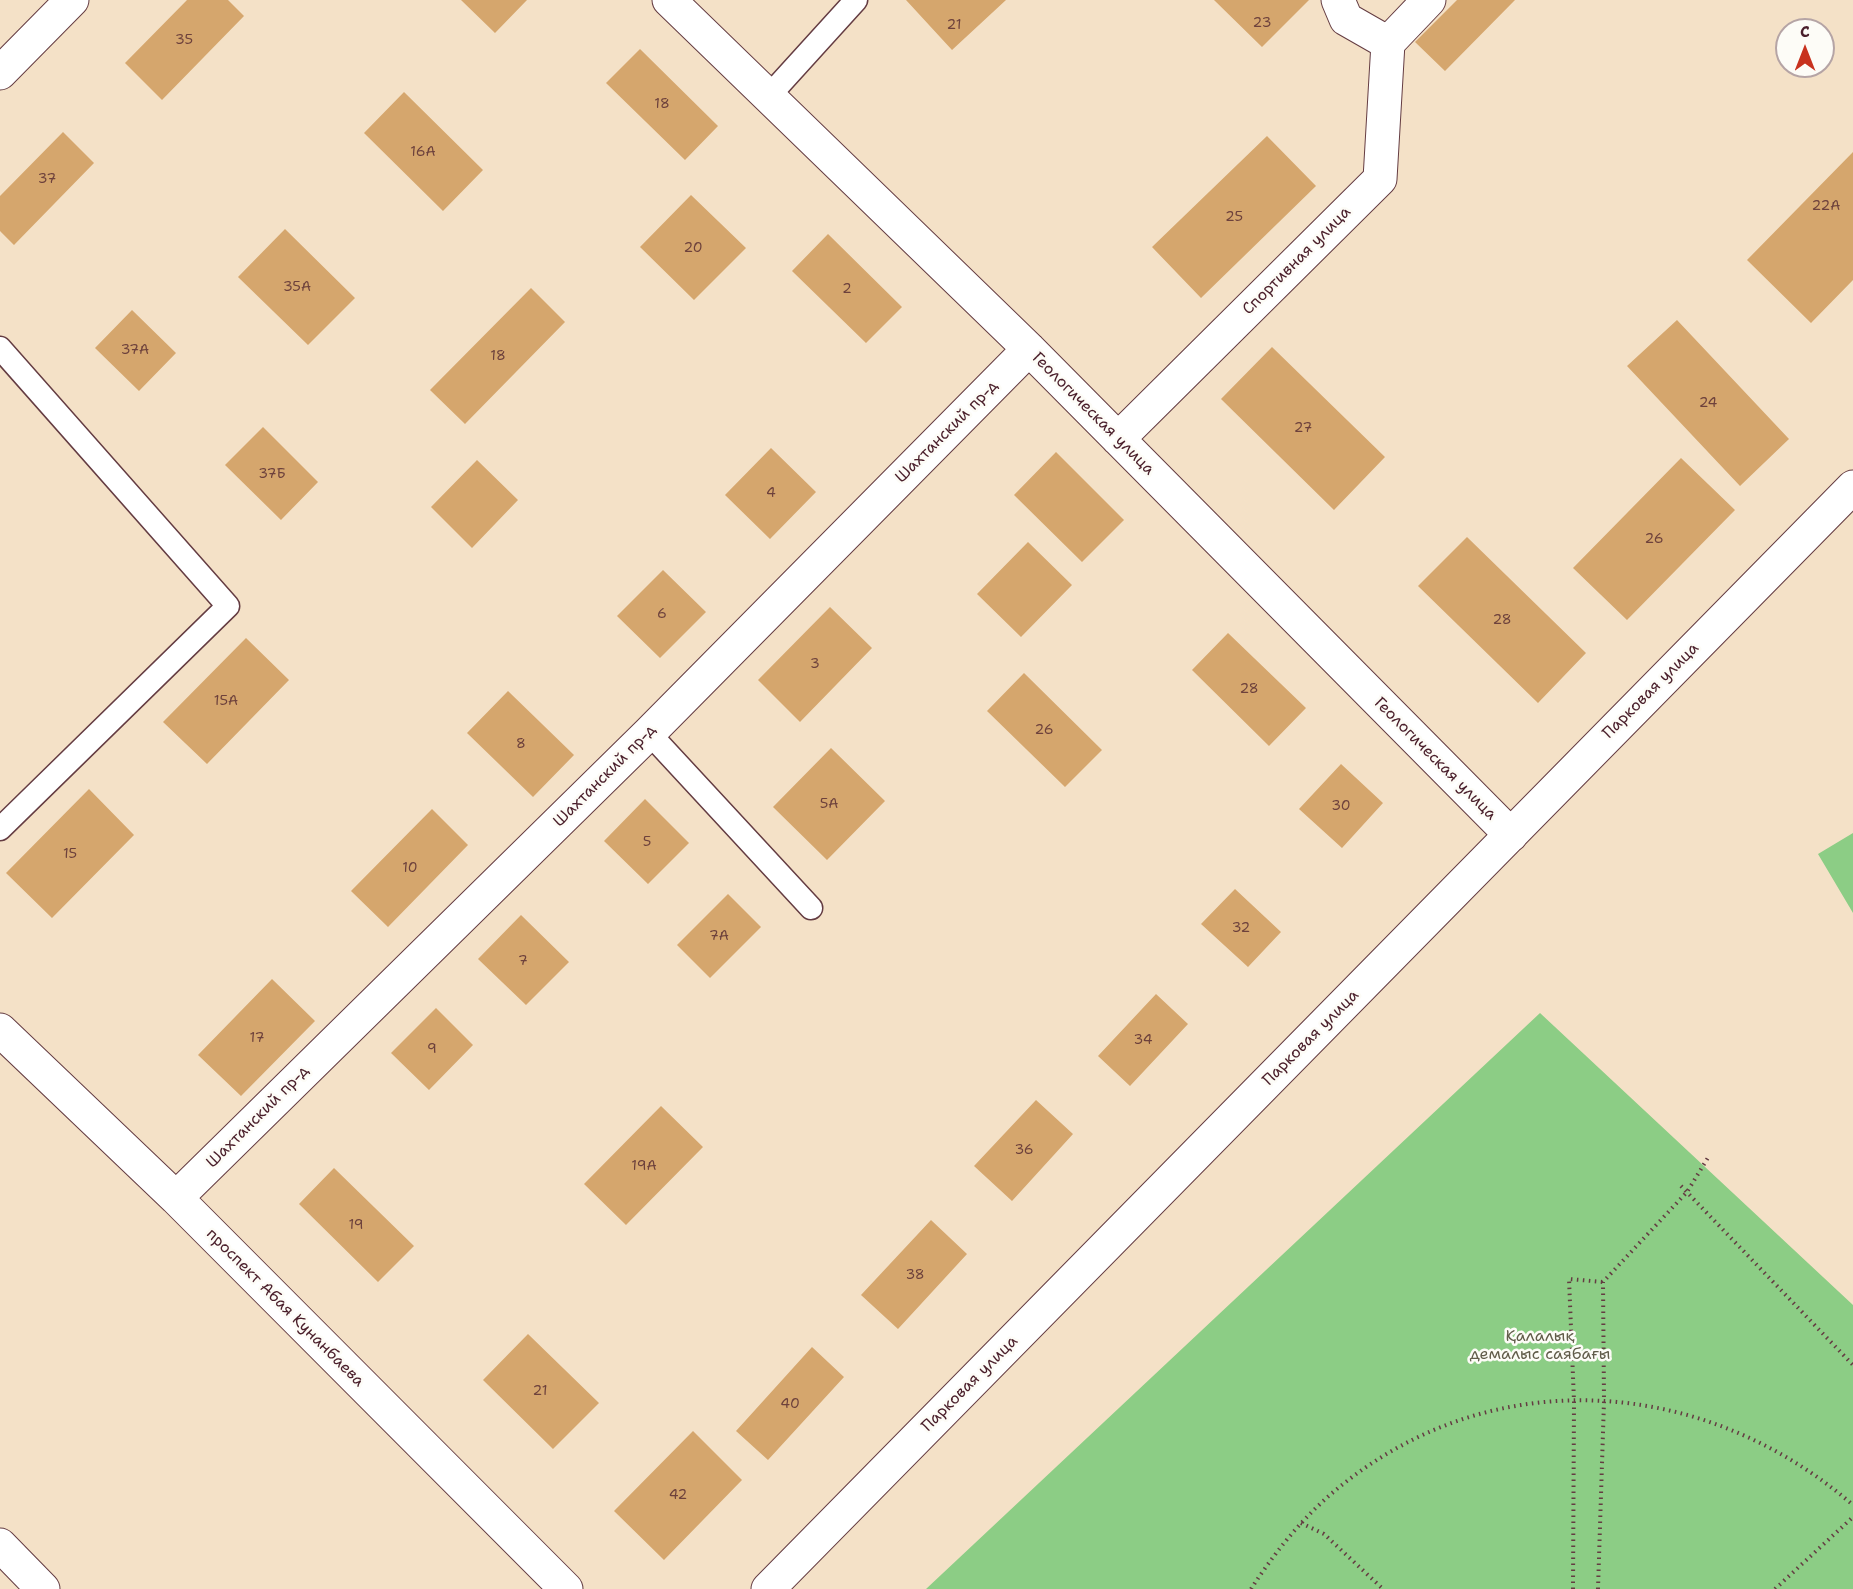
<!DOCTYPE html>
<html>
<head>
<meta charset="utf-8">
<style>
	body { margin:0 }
	#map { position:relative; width:1853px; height:1589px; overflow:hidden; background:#f4e1c7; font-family:"Shantell Sans",sans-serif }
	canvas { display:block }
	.north { position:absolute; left:1775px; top:18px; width:60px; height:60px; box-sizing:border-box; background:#fdfcf7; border:2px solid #b5a4a5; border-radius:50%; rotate:0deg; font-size:16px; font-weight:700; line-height:24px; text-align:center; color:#4a1f2b }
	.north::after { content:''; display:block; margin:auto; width:21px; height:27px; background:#c8321e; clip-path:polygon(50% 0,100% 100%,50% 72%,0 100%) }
</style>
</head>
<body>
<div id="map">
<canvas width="1853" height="1589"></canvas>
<div class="north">С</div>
</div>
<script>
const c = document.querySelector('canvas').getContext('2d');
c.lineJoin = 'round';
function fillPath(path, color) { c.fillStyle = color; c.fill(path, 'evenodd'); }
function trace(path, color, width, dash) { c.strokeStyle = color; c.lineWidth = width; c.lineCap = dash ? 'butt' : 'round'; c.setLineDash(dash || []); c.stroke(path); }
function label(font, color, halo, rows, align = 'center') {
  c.font = font + ' "Shantell Sans",sans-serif'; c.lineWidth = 5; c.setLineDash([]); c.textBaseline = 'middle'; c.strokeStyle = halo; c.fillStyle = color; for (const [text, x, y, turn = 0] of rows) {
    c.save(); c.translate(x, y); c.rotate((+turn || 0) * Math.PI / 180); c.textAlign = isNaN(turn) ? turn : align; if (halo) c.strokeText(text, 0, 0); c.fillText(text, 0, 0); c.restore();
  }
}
const green = new Path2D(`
	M1853,833V913L1818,854Z
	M1540,1013L1853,1305V1589H926Z`);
const building = new Path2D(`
	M187,0H228L244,16L162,100L125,63Z
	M461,0H527L495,33Z
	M906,0H1006L952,50Z
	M1214,0H1309L1262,47Z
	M1457,0H1515L1445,71L1415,42Z
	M640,49L718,126L685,160L606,83Z
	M404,92L483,170L443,211L364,133Z
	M63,132L94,163L14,245L0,231V196Z
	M1267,136L1316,186L1201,298L1152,247Z
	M1853,152V280L1811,323L1747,260Z
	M691,195L746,248L694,300L640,247Z
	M285,229L355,298L308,345L238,277Z
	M828,234L902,307L866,343L792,271Z
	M531,288L565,322L465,424L430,390Z
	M132,310L176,353L139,391L95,348Z
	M1677,320L1789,439L1740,486L1627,366Z
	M1272,347L1385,457L1334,510L1221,399Z
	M263,427L318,482L281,520L225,465Z
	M771,448L816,492L770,539L725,495Z
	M1056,452L1124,520L1082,562L1014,495Z
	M1681,458L1735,510L1627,620L1573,568Z
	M477,460L518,500L472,548L431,507Z
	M1467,537L1586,653L1538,703L1418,586Z
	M1028,542L1072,585L1021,637L977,594Z
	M663,570L706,612L660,658L617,616Z
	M830,607L872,648L800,722L758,680Z
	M1228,633L1306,708L1269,746L1192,670Z
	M246,638L289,680L207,764L163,722Z
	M1024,673L1102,750L1065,787L987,711Z
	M508,691L574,755L533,797L467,733Z
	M831,748L885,801L827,860L773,807Z
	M1341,764L1383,803L1342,848L1299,809Z
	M89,789L134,835L52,918L6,873Z
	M645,799L689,843L648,884L604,841Z
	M432,809L468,845L388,927L351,891Z
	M1235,889L1281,932L1248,967L1201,924Z
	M728,894L761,927L710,978L677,945Z
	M521,915L569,962L526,1005L478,959Z
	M272,979L315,1021L241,1096L198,1055Z
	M1156,994L1188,1024L1130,1086L1098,1056Z
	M436,1008L473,1045L429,1090L391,1053Z
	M1036,1100L1073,1134L1012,1201L974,1166Z
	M661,1106L703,1147L626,1225L584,1184Z
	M334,1168L414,1246L378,1282L299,1204Z
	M931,1220L967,1254L898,1329L861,1295Z
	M528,1334L599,1403L553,1449L483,1380Z
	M812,1347L844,1377L768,1460L736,1431Z
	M693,1431L742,1480L664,1560L614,1511Z`);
const path = new Path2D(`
	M1681,1186L1853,1365
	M1301,1523L1324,1534L1383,1589
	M1251,1589C1275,1552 1303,1517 1337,1489C1492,1361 1704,1376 1853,1505
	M1573,1589L1574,1401L1569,1279L1603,1282
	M1598,1589L1604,1401L1603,1282L1687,1192L1709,1156
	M1775,1589L1853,1517`);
const service = new Path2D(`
	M768,97L856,0
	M0,348L228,606L0,829
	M649,733L811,908`);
const minor = new Path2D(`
	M669,0L1029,349L1511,835
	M1338,0L1346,19L1388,43
	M0,73L72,0
	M1118,439L1380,179L1388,43L1429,0
	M0,1030L176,1198L566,1589
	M176,1198L649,733L1029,349
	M0,1545L43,1589
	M768,1589L1853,487`);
const numberNames = [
	["23",1262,23],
	["21",954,25],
	["35",184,40],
	["18",662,104],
	["16А",423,152],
	["37",47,179],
	["22А",1826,206],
	["25",1234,217],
	["20",693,248],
	["35А",297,287],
	["2",847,289],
	["37А",135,350],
	["18",498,356],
	["24",1708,403],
	["27",1303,428],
	["37Б",272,474],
	["4",771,493],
	["26",1654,539],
	["6",662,614],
	["28",1502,620],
	["3",815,664],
	["28",1249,689],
	["15А",226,701],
	["26",1044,730],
	["8",521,744],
	["5А",829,804],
	["30",1341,806],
	["5",647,842],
	["15",70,854],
	["10",410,868],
	["32",1241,928],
	["7А",719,936],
	["7",523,961],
	["17",257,1038],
	["34",1143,1040],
	["9",432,1049],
	["36",1024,1150],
	["19А",644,1166],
	["19",356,1225],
	["38",915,1275],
	["21",540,1391],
	["40",790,1404],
	["42",678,1495]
];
const streetNames = [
	["Спортивная улица",1297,261,-45],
	["Геологическая улица",1093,414,45],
	["Шахтанский пр-д",947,432,-45],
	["Парковая улица",1651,691,-45],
	["Геологическая улица",1435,759,45],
	["Шахтанский пр-д",605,776,-45],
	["Парковая улица",1311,1038,-45],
	["Шахтанский пр-д",258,1117,-45],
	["проспект Абая Кунанбаева",285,1308,45],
	["Парковая улица",970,1384,-45]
];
const parkNames = [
	["Қалалық",1540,1337],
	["демалыс саябағы",1540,1355]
];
fillPath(green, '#8ccd85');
fillPath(building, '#d5a66d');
trace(service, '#643c42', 25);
trace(minor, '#643c42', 35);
trace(path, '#643c42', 4, [1.5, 4.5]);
trace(service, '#fff', 22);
trace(minor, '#fff', 33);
label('14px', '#6d413c', null, numberNames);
label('16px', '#4a1f2b', '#fdfcf7', streetNames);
label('16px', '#615c4a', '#fdfcf7', parkNames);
</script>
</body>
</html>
